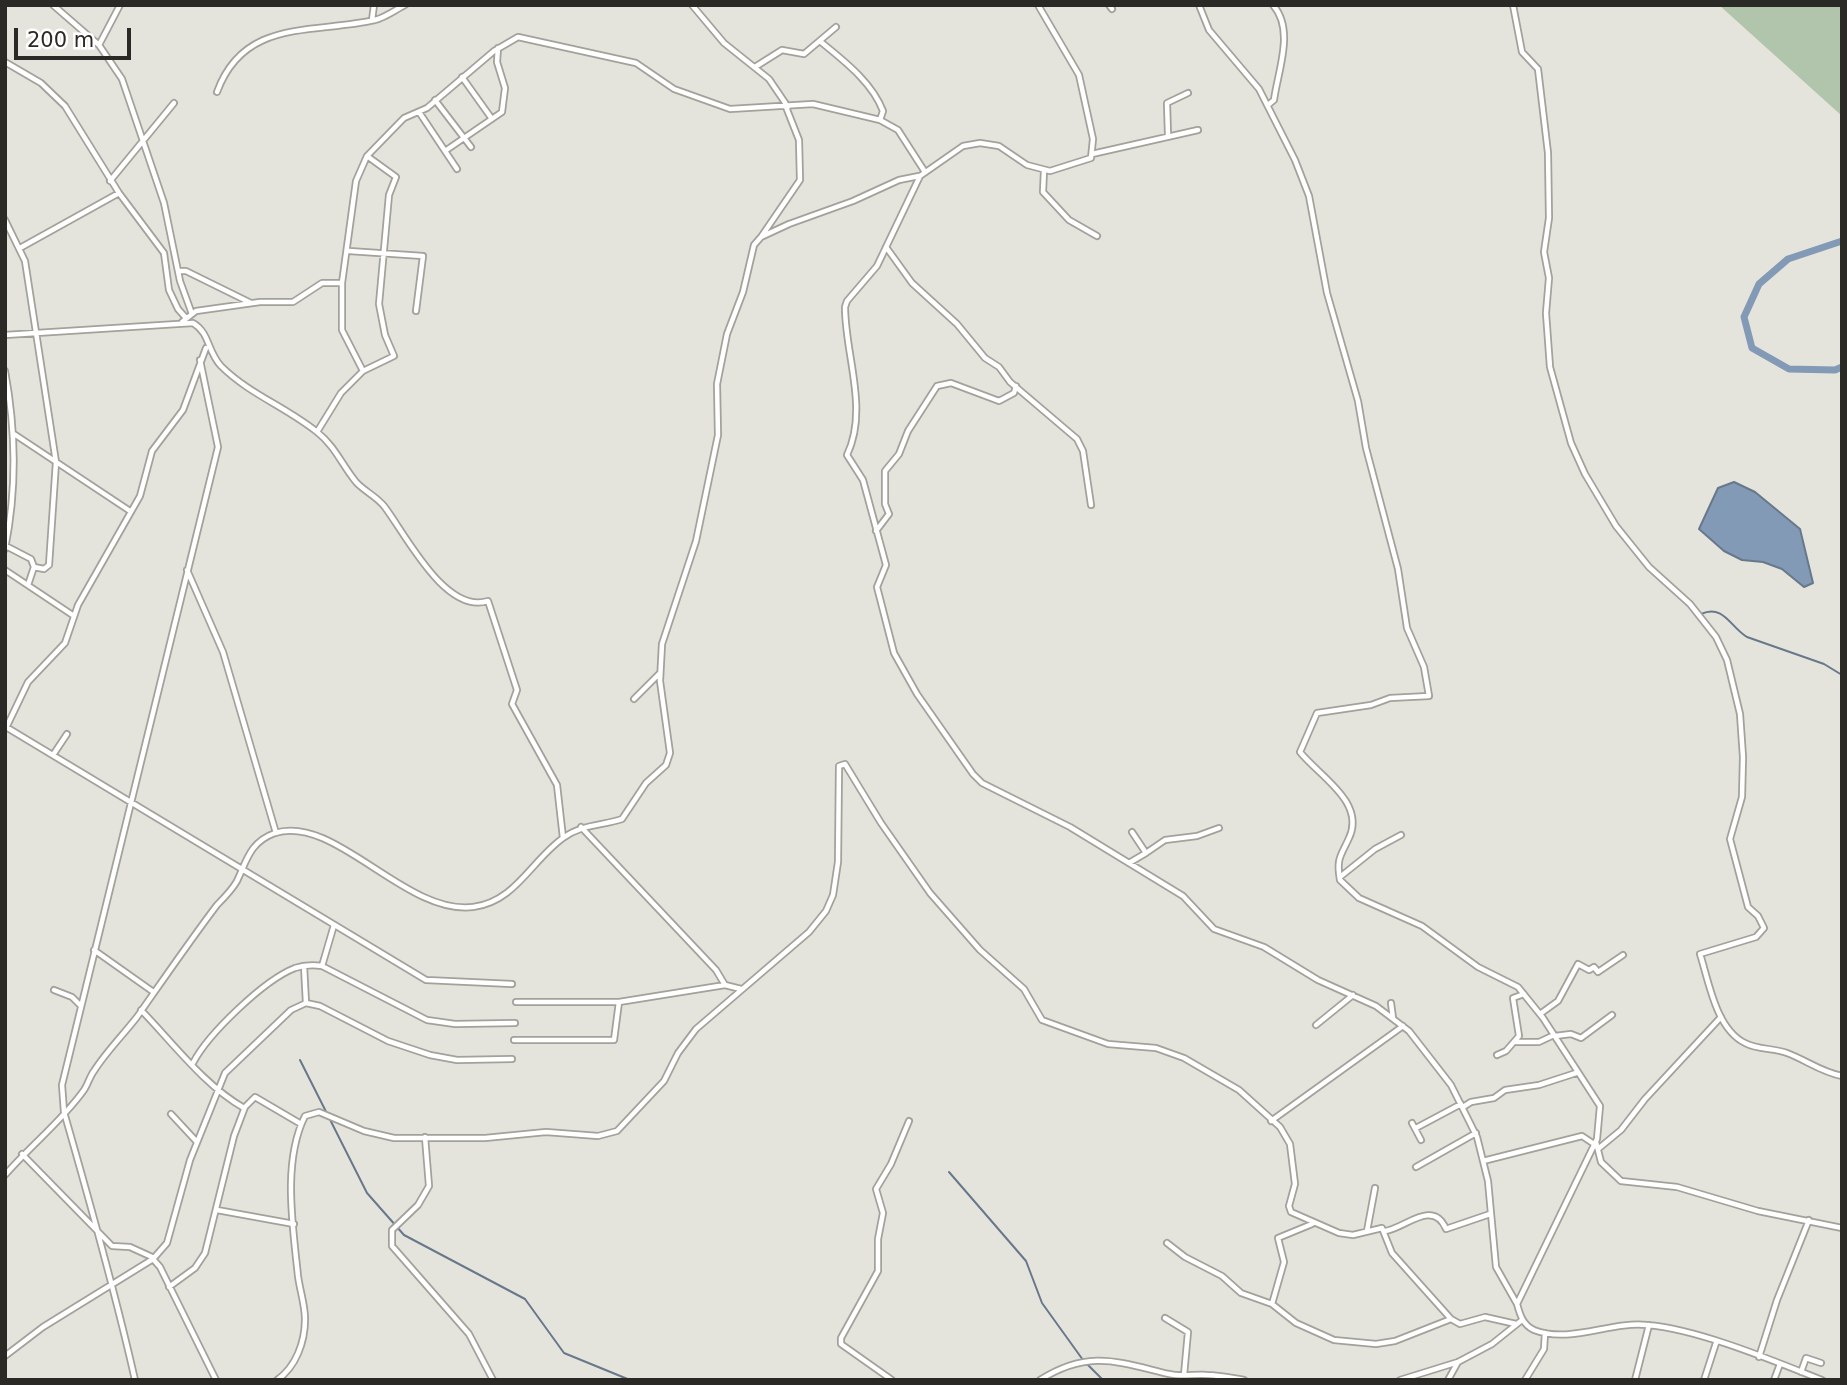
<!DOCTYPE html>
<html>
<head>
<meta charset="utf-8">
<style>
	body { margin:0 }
	#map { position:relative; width:1847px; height:1385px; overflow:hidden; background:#e5e4dc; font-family:"DejaVu Sans",sans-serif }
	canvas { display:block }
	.frame { position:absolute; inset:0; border:7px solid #2a2926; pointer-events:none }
	.scale { position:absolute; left:14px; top:28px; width:117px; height:32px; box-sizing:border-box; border:4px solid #2a2926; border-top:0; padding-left:9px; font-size:21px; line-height:24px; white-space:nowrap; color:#2a2926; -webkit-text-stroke:5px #fff; paint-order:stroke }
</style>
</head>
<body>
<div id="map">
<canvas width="1847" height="1385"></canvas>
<div class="frame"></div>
<div class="scale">200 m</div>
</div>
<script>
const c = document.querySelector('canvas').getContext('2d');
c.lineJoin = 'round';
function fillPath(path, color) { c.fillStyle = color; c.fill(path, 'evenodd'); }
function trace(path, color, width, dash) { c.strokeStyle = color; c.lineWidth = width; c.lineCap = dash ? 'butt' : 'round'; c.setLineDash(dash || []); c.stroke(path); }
const green = new Path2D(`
	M1719,5H1842V116Z`);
const water = new Path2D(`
	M1734,482L1755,492L1800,529L1813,583L1804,587L1782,569L1763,562L1742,560L1724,551L1699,529L1718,488Z`);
const stream = new Path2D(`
	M1701,614C1724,604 1730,627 1747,637L1824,664L1842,675
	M300,1060L367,1193L404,1235L525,1299L564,1353L630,1380
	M949,1172L1026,1261L1042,1303L1083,1360
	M1087,1364L1103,1380`);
const river = new Path2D(`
	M1842,241L1788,259L1759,284L1744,317L1752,348L1789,369L1835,370L1842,367`);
const street = new Path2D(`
	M53,5L99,45L122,79L164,203L180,281L192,314
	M692,5L724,43L769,79L788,107
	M1038,5L1079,75L1093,139L1091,158L1050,171L1027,165L999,146L980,143L963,146L920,176L877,266L847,301L845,307C845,355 869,409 847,455L863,480L886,565L877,587L894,653L917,694L973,774L982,783L1070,827L1183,896L1214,929L1264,947L1318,980L1376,1006L1409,1031L1451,1085L1477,1137L1488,1181L1496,1267L1517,1304
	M1109,5L1112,9
	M1199,5L1209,30L1259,89L1295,160L1309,196L1327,293L1358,401L1366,448L1398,569L1407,628L1424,667L1429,696L1390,698L1371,705L1317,713L1300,752C1319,776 1366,802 1349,838C1341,856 1336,858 1340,880L1359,898L1422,926L1478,967L1518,987L1543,1018L1600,1106L1597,1139L1517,1304C1520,1315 1523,1325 1534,1330C1570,1344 1611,1321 1647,1325C1698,1329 1774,1361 1822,1380
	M1513,5L1522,52L1538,69L1548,153L1549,218L1544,252L1549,278L1546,313L1550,367L1571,443L1585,474L1616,526L1649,567L1690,604L1716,637L1727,660L1740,714L1743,757L1742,797L1730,839L1748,907L1758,916L1764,928L1756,937L1700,954C1709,982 1716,1029 1745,1043C1758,1050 1774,1048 1787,1053C1806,1060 1821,1072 1842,1076
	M372,20L374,5
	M821,42C844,61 872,82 883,111L880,120
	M99,45L120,5
	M5,62L41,83L65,106L119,193L164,253L169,290L178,309L186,318
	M755,67L782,50L804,54L836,27
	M462,77L492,119
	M217,92C244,18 313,34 375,20C386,17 395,10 405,5
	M435,100L471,147
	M1268,105L1274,100C1278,70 1295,30 1273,5
	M419,112L457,169
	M1168,135L1167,103L1188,93
	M445,151L502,112L505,88L497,62L498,48
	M1092,154L1198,130
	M1044,170L1043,192L1069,220L1097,236
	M110,181L174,103
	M5,220L25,261L56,462L49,565L44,569L34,567
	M761,237L800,180L799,140L786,107
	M886,247L912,283L957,324L985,358L999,367L1010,382L1077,439L1083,451L1091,505
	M20,248L119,193
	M349,251L423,256L416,311
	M178,271H186L251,303
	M182,322L196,311L260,302H293L322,283H342L356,181L367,156L404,118L427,108L494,51L518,37L636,63L674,89L730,109L813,104L880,120L898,130L925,172
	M5,335L193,323C210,333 207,351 221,366C249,394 286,407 317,432C335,446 342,465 356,482C364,491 376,496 384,506C405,533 445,615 488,601L517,690L512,704L557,785L563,838
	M5,371C16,432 17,488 5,549
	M363,371L394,356L385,335L379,304L389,195L396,177L367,156
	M317,432L341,393L363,371L342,330V283
	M14,434L130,511
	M876,531L889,514L885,504V471L899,454L908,431L937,386L951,383L999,401L1014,393L1016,386
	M6,546L31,559L34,567L28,585
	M5,570L74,616
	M187,570L223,652L276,833
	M634,699L659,674
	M6,727L426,980L512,984
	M6,728L28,682L65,643L78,605L140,496L152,451L183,410L206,348
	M53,755L67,734
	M581,827L716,970L725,985
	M1146,853L1165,840L1197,836L1219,828
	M1129,863L1146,853L1132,832
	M1340,877L1375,849L1401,835
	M94,950L152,991
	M304,966L306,1003
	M322,966L334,925
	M54,990L72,997L80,1005
	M516,1002H619L725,985L741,989
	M1391,1003L1393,1018
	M141,1010C173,1043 204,1085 244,1108L255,1097L301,1124
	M1540,1014L1558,1001L1578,964L1589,970L1594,967L1598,972L1623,955
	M1316,1025L1353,995
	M1555,1036L1571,1034L1581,1038L1612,1015
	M514,1040H614L619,1002
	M1516,1042H1539L1554,1035
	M1497,1055L1506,1051L1519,1036L1513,998L1524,994
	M193,1063C208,1034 264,980 295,968C304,965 314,965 322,966L427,1020L455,1024L515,1023
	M1463,1107L1471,1102L1494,1098L1505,1090L1539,1085L1576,1073
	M171,1114L197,1142
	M1271,1121L1403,1026
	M1412,1123L1421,1140
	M1416,1128L1461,1104
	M425,1137L429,1186L418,1205L392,1230V1246L469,1334L493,1380
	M1596,1142L1601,1162L1621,1181L1677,1187L1758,1211L1842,1228
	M1598,1149L1621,1130L1645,1099L1721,1017
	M22,1154L112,1246L130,1247L152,1257
	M1483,1161L1582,1136L1594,1144
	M1416,1167L1476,1133
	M5,1175C30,1146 63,1120 84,1090C88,1084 90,1076 94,1071C106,1052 123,1035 137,1017C163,980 189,942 217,905C224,898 232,890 237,881C247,860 250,842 275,833C335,814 405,915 473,907C515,902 531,861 563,838C582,824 601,826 622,819L646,783L666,765L670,753L660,681L662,644L696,541L718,435L717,384L727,334L743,292L754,245L761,237L789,224L853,201L899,180L919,176
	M217,1210L294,1224
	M1367,1231L1375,1188
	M1385,1231C1404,1229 1433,1198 1446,1229L1490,1214
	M1167,1243L1185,1257L1222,1276L1241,1293L1272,1304L1296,1323L1334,1340L1376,1344L1395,1341L1451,1319L1460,1324L1485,1317L1516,1324
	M169,1287L195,1268L205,1253L234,1136L245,1107
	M1272,1304L1284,1262L1278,1238L1312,1224
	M1165,1318L1188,1332L1184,1375
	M5,1356L43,1327L153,1259
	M1759,1357L1777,1300L1809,1220
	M1801,1372L1806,1358L1821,1363
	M135,1380C115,1291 89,1199 64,1112L62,1085L218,447L200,360
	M216,1380L160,1267L153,1259L167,1243L190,1160L225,1073L291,1010L306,1003L320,1006L388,1041L430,1055L457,1060L512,1059
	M277,1380C296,1367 305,1342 305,1319C305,1305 300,1291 298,1276C293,1227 282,1162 305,1116L319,1112L364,1131L394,1138H485L546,1132L598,1136L617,1131L664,1081L678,1053L696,1029L809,932L826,911L833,895L838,862L839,766L845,764L881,823L930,893L980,950L1024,989L1042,1020L1108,1044L1156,1048L1184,1058L1239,1090L1280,1127L1290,1144L1295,1184L1289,1206L1291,1212L1339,1233L1353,1235L1382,1228L1392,1253L1451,1319
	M892,1380L841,1344V1338L878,1271V1239L883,1213L876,1189L891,1164L909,1121
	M1040,1380C1089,1349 1118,1362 1169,1374C1181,1377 1195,1374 1207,1375C1219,1375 1232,1378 1244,1380
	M1400,1380L1458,1362L1492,1344L1522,1320
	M1448,1380L1458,1362
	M1525,1380L1544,1349L1545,1333
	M1635,1380L1649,1325
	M1704,1380L1716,1343
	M1774,1380L1780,1364`);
fillPath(green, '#b1c5ad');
fillPath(water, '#839ab6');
trace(water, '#68788b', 2);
trace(stream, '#68788b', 2);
trace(river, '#839ab6', 7);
trace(street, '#a2a19a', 8);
trace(street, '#fff', 4.5);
</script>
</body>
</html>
